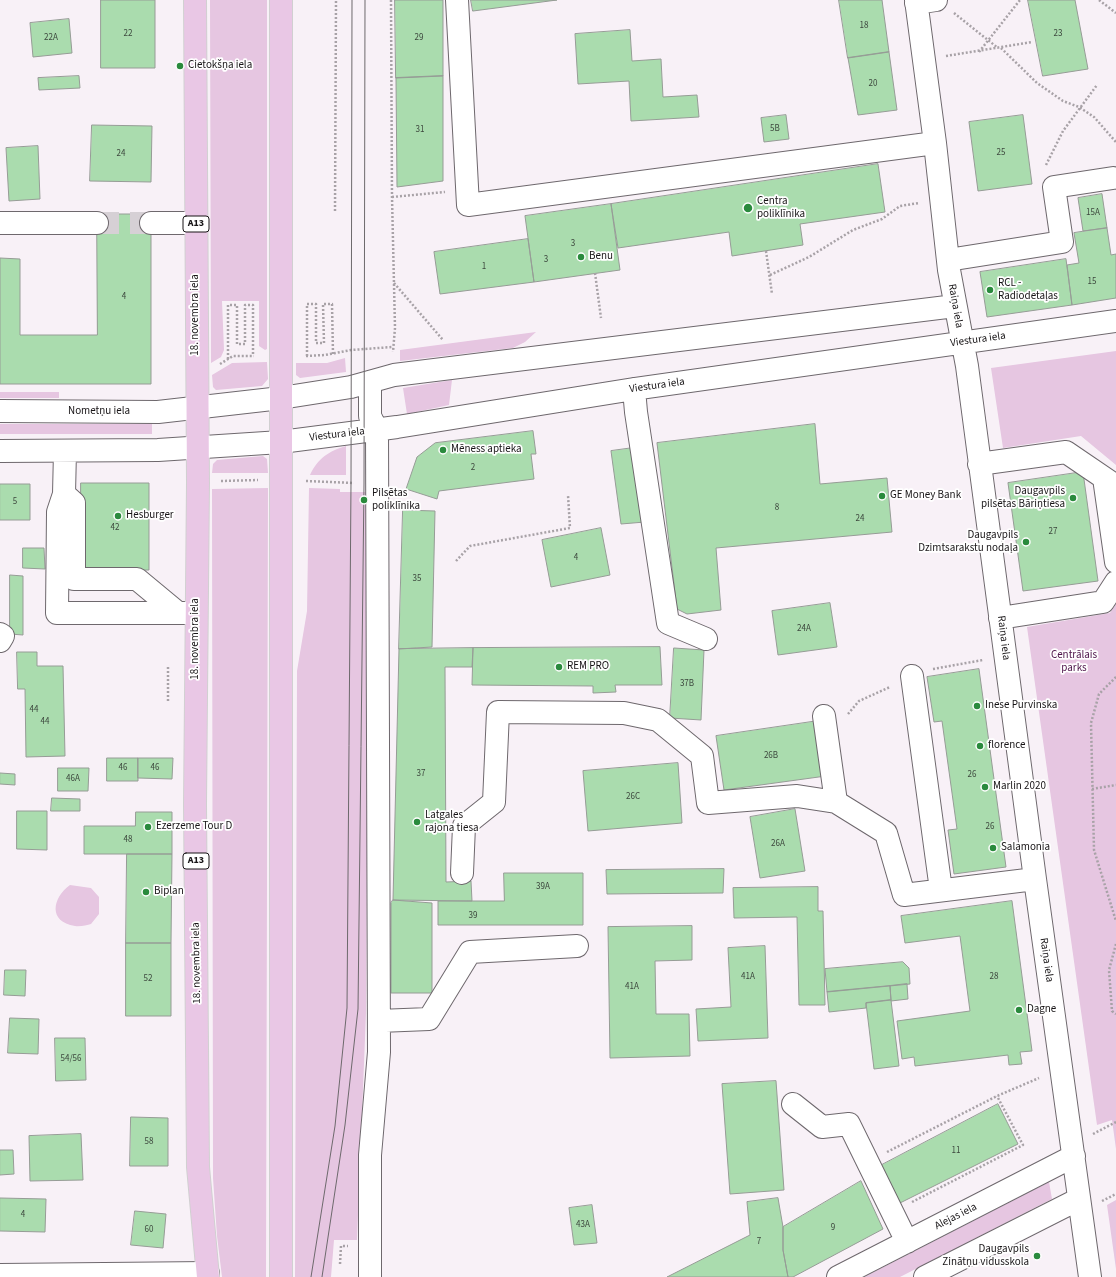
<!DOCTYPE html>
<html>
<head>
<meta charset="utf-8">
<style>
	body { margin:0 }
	canvas { display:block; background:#f8f1f7 }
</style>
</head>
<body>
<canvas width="1116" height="1277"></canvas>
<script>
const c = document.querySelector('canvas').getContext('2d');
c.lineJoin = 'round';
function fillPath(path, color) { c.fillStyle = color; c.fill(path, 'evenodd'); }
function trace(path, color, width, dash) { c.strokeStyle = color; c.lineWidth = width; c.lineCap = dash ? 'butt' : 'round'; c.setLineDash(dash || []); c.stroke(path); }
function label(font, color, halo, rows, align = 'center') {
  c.font = font + ' "Source Sans 3",sans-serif'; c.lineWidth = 3.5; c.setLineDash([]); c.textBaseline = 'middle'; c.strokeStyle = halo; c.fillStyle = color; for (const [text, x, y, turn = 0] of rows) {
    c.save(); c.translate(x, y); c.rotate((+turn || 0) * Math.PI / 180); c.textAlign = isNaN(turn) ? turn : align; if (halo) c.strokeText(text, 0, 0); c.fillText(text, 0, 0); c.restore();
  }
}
const green = new Path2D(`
	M210,0H267V349L265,350L259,346V301H222L224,350L221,357L211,363Z
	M536,332L525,342L513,348L400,361V350Z
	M1116,351V465L1081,436L1003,448L991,368Z
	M345,358L346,372L300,378L296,375V363H327Z
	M267,362L268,379L262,386L216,390L213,387L212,375L232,363Z
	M452,380L449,405L407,414L403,388Z
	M0,392H59V398H0Z
	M0,424H152V434H0Z
	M346,446V475H310C318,458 329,451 346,446Z
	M263,456L267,459L268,473H212L213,464L217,460Z
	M268,488L266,1277H222L217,1236L213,1178L212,489Z
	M309,488L340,489V492H369L366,1013L357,1240H334L331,1277H295L297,671L307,611Z
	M1116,604V1149L1112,1120L1097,1125L1027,627L1110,613Z
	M70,885L91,888L99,897V914L91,924C87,925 80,927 75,926C48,922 52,898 70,885Z
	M1049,1182L1052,1199L900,1277H864Z
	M1116,1200V1269L1107,1205Z`);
const building = new Path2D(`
	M101,0H155V68H101Z
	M395,0H443V76L396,78Z
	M471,0H557L473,11Z
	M839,0H882L889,52L848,58Z
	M1028,0H1075L1088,69L1043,76Z
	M69,19L72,53L33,57L30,23Z
	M630,30L632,61L661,59L663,97L697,95L699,117L631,121L629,81L578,84L575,34Z
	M889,52L897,110L858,115L848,58Z
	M79,76L80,88L39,90L38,78Z
	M443,76V181L397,187L396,78Z
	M786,115L789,139L764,142L761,118Z
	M1023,115L1032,184L978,191L969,122Z
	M92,125L152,126L151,182L90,181Z
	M38,146L40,199L9,201L6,148Z
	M878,164L885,212L800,224L803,245L732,256L729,232L618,248L611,204Z
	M1102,194L1107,228L1083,231L1078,198Z
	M611,204L620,270L534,282L525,216Z
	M97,214H151V384H0V258L20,259V335H97Z
	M1107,228L1111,255L1116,254V298L1072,305L1067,265L1079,263L1074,233Z
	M528,239L534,282L440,294L434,252Z
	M1066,259L1072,305L987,317L980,272Z
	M815,424L820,484L887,478L892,532L716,548L721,610L687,614L677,609L657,443Z
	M533,431L536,454H531L534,479L439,491L437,499L406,489L417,457L435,443Z
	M633,448L645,522L621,524L611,451Z
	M1083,472L1098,581L1023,591L1008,483Z
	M81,483H149V570L81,571Z
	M0,484H30V520H0Z
	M403,510L435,511L432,647L399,649Z
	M601,528L610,575L551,587L542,540Z
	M23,548H44L45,569L23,568Z
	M10,575L23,576V635L10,634Z
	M830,603L837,647L778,655L772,611Z
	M660,647L662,685H615L616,692L593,693V686L472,685L473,648Z
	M473,648L472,667H445L446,882L471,881L472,901L393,900L399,649Z
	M674,648L704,650L701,720L670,718Z
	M17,652H37V666H63L65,756L26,757L25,689H18Z
	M979,669L1006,867L954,874L948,830L957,829L942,721L934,722L927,677Z
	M818,721L826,776L724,790L716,736Z
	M107,758H138V781H107Z
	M138,758H173L172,779L138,778Z
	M678,763L682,823L588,831L583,771Z
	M58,768H89L88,791H58Z
	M0,773L15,774V785L0,784Z
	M52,798L80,799V811H51Z
	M795,809L805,871L760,878L750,817Z
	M17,811H47V850L17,849Z
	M136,812H172V854H84V826H135Z
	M127,854H172L171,943H126Z
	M724,869L723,893L607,894L606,870Z
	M504,873H583V925H438V901H504Z
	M818,887V911H823L825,1005H799L797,917L734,918L733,888Z
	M393,900L432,903V993H391V903Z
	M1012,901L1032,1051L1020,1052L1022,1064L1009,1065L1008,1055L915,1066L914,1057L902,1059L897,1021L970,1011L960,936L905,943L901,916Z
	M692,926V960L655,961L656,1014H689L690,1056L610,1058L608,927Z
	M126,943H171V1016H126Z
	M765,946L768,1038L698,1041L696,1009L731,1007L728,948Z
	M903,962L909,968L910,984L827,992L825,969Z
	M5,970H26L25,996L4,995Z
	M907,984L908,999L891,1001L890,986Z
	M890,986L891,1000L866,1003V1008L829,1012L827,992Z
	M891,1000L899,1066L874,1069L866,1003Z
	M10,1018L39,1019L38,1054L8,1053Z
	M55,1038H85L86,1080L56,1081Z
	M776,1081L784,1190L730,1194L722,1084Z
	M998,1104L1018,1144L898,1204L878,1167Z
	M131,1117L168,1118V1166H130Z
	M81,1134L83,1180L30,1181L29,1136Z
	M0,1150H13L14,1174L0,1175Z
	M861,1181L883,1229L793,1277H788L783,1250V1227Z
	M0,1198L46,1199L45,1232L0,1231Z
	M778,1198L783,1227V1250L788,1277H667L750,1235L747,1202Z
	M592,1205L597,1243L574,1245L569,1208Z
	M135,1211L166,1214L163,1248L131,1245Z`);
const minorTunnel = new Path2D(`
	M97,223H151`);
const path = new Path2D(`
	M391,0L392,197L395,328L393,352
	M1099,0L1116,13
	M954,13L998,48
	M1001,48L1037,83L1063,101L1079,107L1094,117L1116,142
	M979,52L1020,0
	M946,56L1032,42
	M1046,165L1063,131L1097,85
	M392,197L445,192
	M335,211L336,0
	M766,251L772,294
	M595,273L601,318
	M770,275L809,257L853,230L882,219L900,206L919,203
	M394,283L443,340
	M306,356L325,355L351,350L392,347
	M307,356V304H316V343H324L323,304H332L333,354
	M228,359V305H237V344H245V305H253V356
	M220,364L233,356H254
	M221,481L258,480
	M306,481L354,483
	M456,561L470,546L570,528L568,495
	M168,667V702
	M933,669L983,660
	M1116,677L1099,694L1091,723L1094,850L1116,921
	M848,714L859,701L890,687
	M1092,789L1116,785
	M1116,944L1109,970L1112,1011L1116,1014
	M1093,1134L1116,1122
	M887,1152L997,1096L1039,1078
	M1102,1201L1116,1194
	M912,1202L1023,1145L997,1096
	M340,1264L341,1246H348`);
const minor = new Path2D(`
	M457,0L468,205L935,143
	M916,0L935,143L949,270L967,366L1035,879L1090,1277
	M916,3L936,0
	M0,223H97
	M151,223H196
	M948,260L1062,242L1054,187L1113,178
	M634,389L636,412L668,623L706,639
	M0,411L158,412L281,398L351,387L394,375L955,306
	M0,451L158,450L281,442L397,427L634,389L1116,321
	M65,451L64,494L58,512L57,613H196
	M979,464L1066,452L1116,486
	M1104,478L1116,562
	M64,494L74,503V579H137L178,613
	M1000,618L1103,602L1116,582
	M0,634L3,636L0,641
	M912,676L941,890
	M824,716L836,802
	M462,873L464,826L494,802L498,712L624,713L658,720L702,756L708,803L797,796L836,802L886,833L904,895L1035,879
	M379,1021L429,1019L470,952L577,946
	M793,1104L822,1127L849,1124L907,1242
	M0,1275L208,1273
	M370,1277V1155L379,1052L377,430L370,416V382
	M838,1277L1074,1156
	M925,1277L1079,1199`);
const major = new Path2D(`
	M195,0L198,482L195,804L198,1167L208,1277
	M281,0V1277`);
const tram = new Path2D(`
	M311,1277L335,1126L347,1008L351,483L352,0
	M322,1277L345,1125L358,1009L364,484L365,0`);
const markers = [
	[180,66,4,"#2a8a3d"],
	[748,208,5,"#2a8a3d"],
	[581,257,4,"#2a8a3d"],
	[990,290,4,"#2a8a3d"],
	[443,450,4,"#2a8a3d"],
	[882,496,4,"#2a8a3d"],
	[1073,498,4,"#2a8a3d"],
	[364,500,4,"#2a8a3d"],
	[118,516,4,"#2a8a3d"],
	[1026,542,4,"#2a8a3d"],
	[559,667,4,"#2a8a3d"],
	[977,706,4,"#2a8a3d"],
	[980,746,4,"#2a8a3d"],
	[985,787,4,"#2a8a3d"],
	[417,822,4,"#2a8a3d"],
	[148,827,4,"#2a8a3d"],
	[993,848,4,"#2a8a3d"],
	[146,892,4,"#2a8a3d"],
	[1019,1010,4,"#2a8a3d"],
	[1037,1256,4,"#2a8a3d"]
];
const numberNames = [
	["18",864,26],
	["22",128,34],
	["23",1058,34],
	["22A",51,38],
	["29",419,38],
	["20",873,84],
	["5B",775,129],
	["31",420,130],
	["25",1001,153],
	["24",121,154],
	["15A",1093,213],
	["3",573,244],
	["3",546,260],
	["1",484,267],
	["15",1092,282],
	["4",124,297],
	["2",473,468],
	["5",15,502],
	["8",777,508],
	["24",860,519],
	["42",115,528],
	["27",1053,532],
	["4",576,558],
	["35",417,579],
	["24A",804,629],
	["37B",687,684],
	["44",34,710],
	["44",45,722],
	["26B",771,756],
	["46",123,768],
	["46",155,768],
	["37",421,774],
	["26",972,775],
	["46A",73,779],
	["26C",633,797],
	["26",990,827],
	["48",128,840],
	["26A",778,844],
	["39A",543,887],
	["39",473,916],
	["41A",748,977],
	["28",994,977],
	["52",148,979],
	["41A",632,987],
	["54/56",71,1059],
	["58",149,1142],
	["11",956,1151],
	["4",23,1215],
	["43A",583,1225],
	["9",833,1228],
	["60",149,1230],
	["7",759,1242]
];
const shields = [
	[196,224,26],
	[196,861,26]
];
const shieldNames = [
	["A13",196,224],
	["A13",196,861]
];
const poiNames = [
	["Cietokšņa iela",188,66],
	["Centra",757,202],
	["poliklīnika",757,215],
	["Benu",589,257],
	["RCL -",998,284],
	["Radiodetaļas",998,297],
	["Mēness aptieka",451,450],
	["Daugavpils",1065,492,"right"],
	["pilsētas Bāriņtiesa",1065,505,"right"],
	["Pilsētas",372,494],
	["poliklīnika",372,507],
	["GE Money Bank",890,496],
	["Hesburger",126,516],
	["Daugavpils",1018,536,"right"],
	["Dzimtsarakstu nodaļa",1018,549,"right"],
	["REM PRO",567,667],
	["Inese Purvinska",985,706],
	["florence",988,746],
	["Marlin 2020",993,787],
	["Latgales",425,816],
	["rajona tiesa",425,829],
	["Ezerzeme Tour D",156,827],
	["Salamonia",1001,848],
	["Biplan",154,892],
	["Dagne",1027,1010],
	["Daugavpils",1029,1250,"right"],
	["Zinātņu vidusskola",1029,1263,"right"]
];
const streetNames = [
	["Raiņa iela",955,306,80],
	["18. novembra iela",196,315,-90],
	["Viestura iela",978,340,-8],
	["Viestura iela",657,386,-8],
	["Nometņu iela",99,412],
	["Viestura iela",337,435,-7],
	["Raiņa iela",1003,638,83],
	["18. novembra iela",196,639,-90],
	["Raiņa iela",1046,960,82],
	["18. novembra iela",197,963,-91],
	["Alejas iela",956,1217,-27]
];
const parkNames = [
	["Centrālais",1074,656],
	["parks",1074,669]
];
fillPath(green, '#e6c6e1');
fillPath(building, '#aadcae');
trace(building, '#969c96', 1);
trace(minorTunnel, '#d6d0d5', 22, [22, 11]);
trace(minor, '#6e686d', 24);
trace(major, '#d1d0d1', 24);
trace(path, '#a8a2a7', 2.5, [2, 2]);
trace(minor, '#fff', 22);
trace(major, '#e9c7e5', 22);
trace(tram, '#6d696c', 1);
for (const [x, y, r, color] of markers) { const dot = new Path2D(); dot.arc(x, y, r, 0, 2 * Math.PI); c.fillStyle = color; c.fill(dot); trace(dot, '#fff', 1.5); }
label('9px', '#3c473d', null, numberNames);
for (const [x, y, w] of shields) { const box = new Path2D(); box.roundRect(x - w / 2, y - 8, w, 16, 3); c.fillStyle = '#fff'; c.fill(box); trace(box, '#181517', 1); }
label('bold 10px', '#181517', null, shieldNames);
label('11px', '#181517', '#fff', poiNames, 'left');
label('11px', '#181517', '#fff', streetNames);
label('11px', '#4d1349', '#fff', parkNames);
</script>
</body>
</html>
